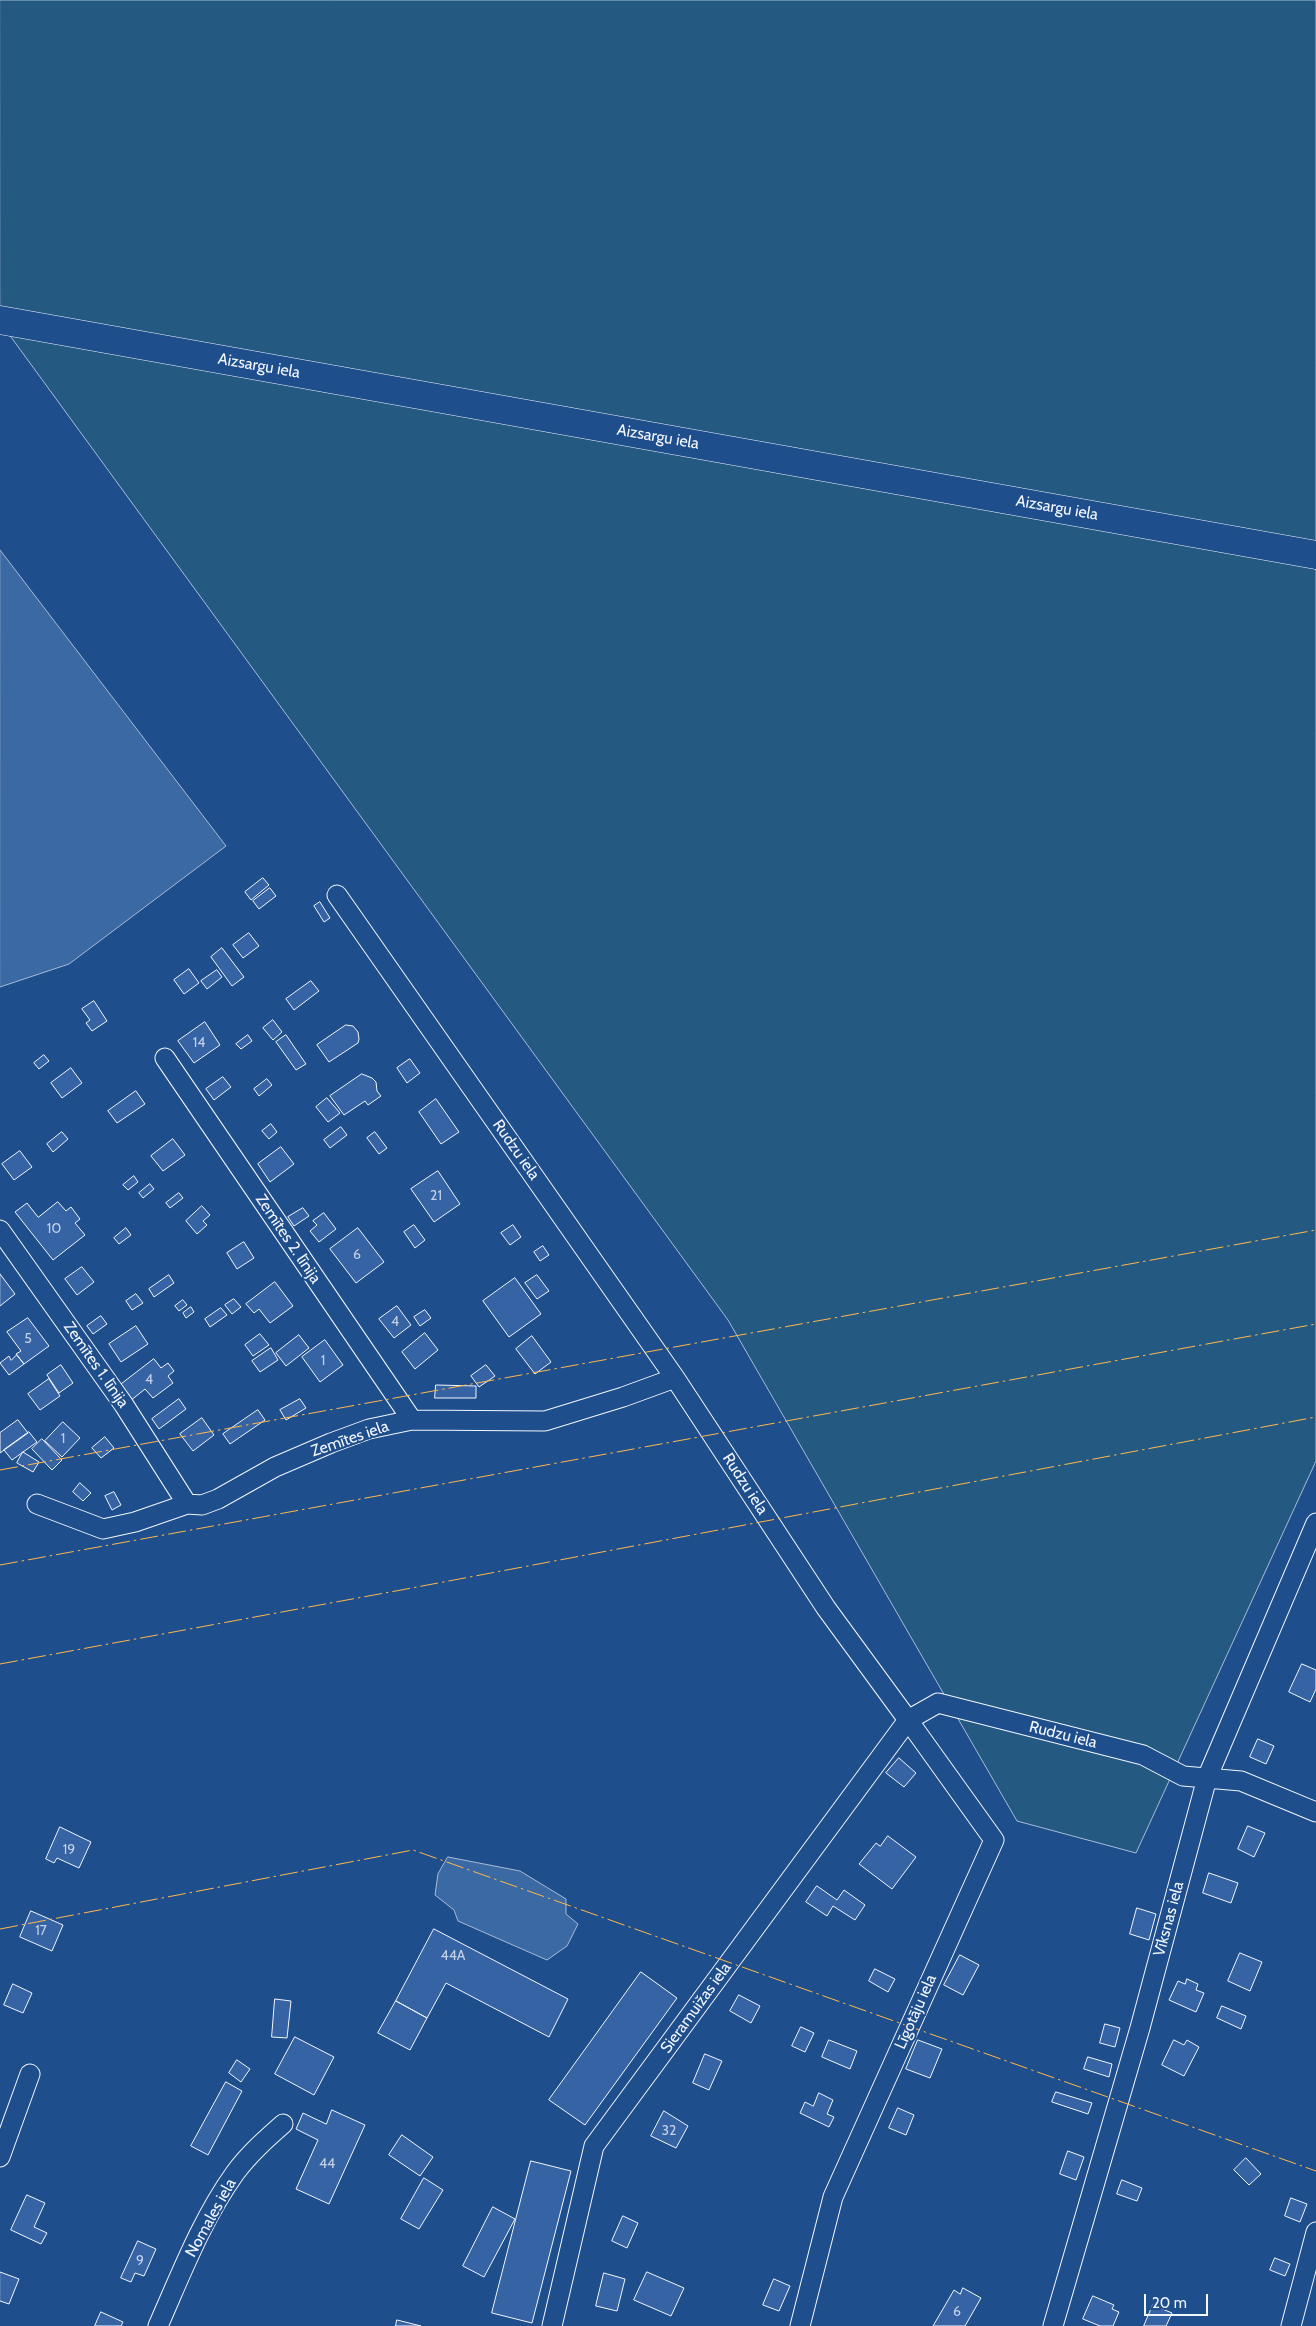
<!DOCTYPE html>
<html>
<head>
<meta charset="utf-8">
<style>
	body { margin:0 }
	#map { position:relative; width:1316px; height:2326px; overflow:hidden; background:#1f4e8c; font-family:Cabin,sans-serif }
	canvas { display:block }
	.scale { position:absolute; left:1144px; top:2294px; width:64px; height:22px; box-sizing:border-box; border:2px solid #f2f6ff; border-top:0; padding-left:6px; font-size:15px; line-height:18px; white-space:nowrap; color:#f2f6ff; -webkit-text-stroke:4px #1f4e8c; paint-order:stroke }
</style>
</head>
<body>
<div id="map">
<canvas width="1316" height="2326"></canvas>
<div class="scale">20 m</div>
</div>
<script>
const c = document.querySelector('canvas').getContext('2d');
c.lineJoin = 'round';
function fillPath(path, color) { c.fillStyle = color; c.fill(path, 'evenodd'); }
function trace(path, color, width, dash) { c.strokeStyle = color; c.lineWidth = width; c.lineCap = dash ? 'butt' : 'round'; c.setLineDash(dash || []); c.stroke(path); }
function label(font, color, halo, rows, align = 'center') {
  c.font = font + ' Cabin,sans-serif'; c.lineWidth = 4; c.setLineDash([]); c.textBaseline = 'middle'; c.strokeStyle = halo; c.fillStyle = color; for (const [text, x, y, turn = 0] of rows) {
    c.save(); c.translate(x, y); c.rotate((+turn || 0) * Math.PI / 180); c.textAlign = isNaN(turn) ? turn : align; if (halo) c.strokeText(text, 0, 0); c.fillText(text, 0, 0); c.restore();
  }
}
const green = new Path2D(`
	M0,0H1316V1461L1136,1853L1017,1821L728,1320L0,322Z`);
const water = new Path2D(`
	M0,550L226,846L69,964L0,987Z
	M448,1857L520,1871L566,1899V1914L578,1924L567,1946L547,1960L458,1921L454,1910L435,1895L438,1874Z`);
const building = new Path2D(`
	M263,878L269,885L251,900L245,892Z
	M270,888L276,896L259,909L253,901Z
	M320,902L330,918L324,922L314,906Z
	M249,933L259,946L243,958L233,945Z
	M222,948L244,977L232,986L211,957Z
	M189,969L199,983L184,994L174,980Z
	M217,970L222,977L207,989L201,981Z
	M311,981L319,991L294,1010L286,999Z
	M94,1001L107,1021L92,1031L86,1023L90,1020L82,1009Z
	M273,1020L282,1032L273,1040L263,1028Z
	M205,1022L220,1045L194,1063L178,1041Z
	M346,1025L353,1026L358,1032L359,1039L358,1043L329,1062L317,1045Z
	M248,1035L252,1041L241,1049L236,1044Z
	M286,1035L306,1064L296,1070L276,1042Z
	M44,1055L49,1061L39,1069L34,1063Z
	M410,1059L420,1073L407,1083L397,1068Z
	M71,1068L82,1083L62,1098L51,1083Z
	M362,1074L372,1078L376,1082L377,1091L381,1096L368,1105L365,1101L344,1115L330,1096Z
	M223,1077L231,1087L214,1100L206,1089Z
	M267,1079L272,1085L259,1096L254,1089Z
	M136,1091L145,1104L117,1123L108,1111Z
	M327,1098L340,1113L328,1122L316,1107Z
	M436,1099L459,1132L441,1144L419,1112Z
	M271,1124L277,1132L269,1139L262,1131Z
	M341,1127L347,1135L330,1148L324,1140Z
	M62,1132L68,1139L53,1152L47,1144Z
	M375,1132L387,1148L379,1154L367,1138Z
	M173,1139L185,1155L163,1171L151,1156Z
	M281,1147L294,1164L270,1182L258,1164Z
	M20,1151L32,1167L14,1180L2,1164Z
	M438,1171L460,1204L434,1222L411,1189Z
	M134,1176L138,1182L128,1190L123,1185Z
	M150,1184L154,1189L143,1198L139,1193Z
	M179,1193L183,1198L170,1208L166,1203Z
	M58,1202L66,1211L71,1207L80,1219L75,1223L85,1235L53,1260L15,1212L27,1203L38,1217Z
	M202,1206L210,1215L203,1221L207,1225L197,1234L186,1221Z
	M303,1208L309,1216L294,1226L288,1217Z
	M324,1213L336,1229L319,1242L310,1231L317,1225L313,1221Z
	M414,1225L425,1240L415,1248L404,1232Z
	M513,1225L521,1237L510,1245L501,1233Z
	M126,1228L131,1235L119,1244L114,1238Z
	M358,1228L384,1262L356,1283L330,1249Z
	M244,1242L254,1258L237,1269L227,1253Z
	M543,1246L549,1255L540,1261L534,1252Z
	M82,1267L94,1282L77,1295L65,1279Z
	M0,1274L15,1294L0,1306Z
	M169,1275L174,1283L154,1297L149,1289Z
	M537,1275L549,1291L537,1299L525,1283Z
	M515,1278L541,1314L509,1337L483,1301Z
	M275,1282L293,1306L270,1323L259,1309L254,1313L246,1304Z
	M136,1294L143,1303L132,1310L126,1301Z
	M234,1299L241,1307L232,1314L225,1305Z
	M183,1300L187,1305L179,1311L175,1306Z
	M397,1306L411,1325L394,1338L379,1319Z
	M191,1307L194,1312L186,1318L183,1313Z
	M221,1308L227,1315L210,1327L205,1319Z
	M425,1310L431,1318L420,1326L414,1317Z
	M101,1316L107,1324L93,1334L87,1326Z
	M28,1318L49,1346L24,1364L16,1354L21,1351L7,1332Z
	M136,1326L148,1344L121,1362L109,1344Z
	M425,1333L438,1350L415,1369L402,1352Z
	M260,1334L269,1345L253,1356L245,1345Z
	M299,1335L309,1348L286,1366L276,1353Z
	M532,1336L551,1362L535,1374L516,1349Z
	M325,1340L343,1365L320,1382L302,1357Z
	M271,1348L278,1360L260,1372L252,1361Z
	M17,1355L24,1364L9,1375L0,1363L9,1356L11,1360Z
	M154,1359L161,1368L168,1363L174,1371L168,1376L173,1383L153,1398L145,1389L130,1401L119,1386Z
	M61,1365L73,1383L59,1393L47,1375Z
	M486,1365L495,1376L479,1387L471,1376Z
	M49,1379L60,1396L40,1410L28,1394Z
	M436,1385L476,1386V1398H435Z
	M179,1399L186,1409L159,1429L152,1419Z
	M300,1399L306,1408L286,1420L280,1410Z
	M258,1410L265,1420L230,1444L223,1434Z
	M202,1418L214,1435L193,1451L180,1434Z
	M18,1420L28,1433L0,1453V1433Z
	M63,1422L80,1438L62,1457L45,1441Z
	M29,1432L37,1442L12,1460L4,1450Z
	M105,1437L114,1448L101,1458L92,1448Z
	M42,1439L62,1460L52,1470L32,1449Z
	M23,1452L39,1462L33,1472L17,1463Z
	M80,1483L91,1493L83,1501L73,1492Z
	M114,1492L121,1505L112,1510L105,1496Z
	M1302,1664L1316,1670V1689L1310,1702L1289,1692Z
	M1258,1739L1274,1746L1266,1764L1250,1757Z
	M899,1758L916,1773L904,1787L886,1773Z
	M1248,1826L1265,1833L1254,1857L1238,1849Z
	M60,1827L91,1842L79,1868L57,1858L54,1863L46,1859Z
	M888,1836L916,1857L892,1889L859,1864L876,1843L880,1846Z
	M1209,1873L1238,1883L1231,1903L1203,1893Z
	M817,1886L837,1900L844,1890L865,1905L855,1920L833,1906L827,1916L806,1902Z
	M1137,1908L1156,1914L1149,1940L1130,1934Z
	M31,1911L63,1925L52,1951L20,1937Z
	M434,1929L568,1999L549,2037L446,1983L427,2018L396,2001Z
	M1240,1953L1262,1962L1250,1991L1228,1981Z
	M960,1955L979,1965L963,1995L944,1985Z
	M875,1969L895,1979L888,1992L869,1981Z
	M641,1972L677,1998L585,2125L549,2100Z
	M1187,1979L1198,1984L1196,1990L1204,1993L1196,2012L1169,2000L1178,1981L1185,1984Z
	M13,1984L32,1993L23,2013L4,2005Z
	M739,1995L760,2006L751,2023L730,2011Z
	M275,1999L291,2001L287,2038L272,2037Z
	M396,2001L427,2018L410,2050L378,2033Z
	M1222,2006L1246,2016L1241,2029L1217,2018Z
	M1105,2024L1120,2028L1115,2047L1100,2043Z
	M801,2027L814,2033L805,2052L792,2046Z
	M295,2037L334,2057L314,2095L275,2074Z
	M829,2040L857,2051L850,2069L822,2057Z
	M918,2040L942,2049L930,2078L906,2069Z
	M1174,2040L1184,2045L1187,2040L1199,2047L1184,2076L1162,2065Z
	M705,2054L722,2061L709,2090L693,2083Z
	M1088,2057L1112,2064L1109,2077L1084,2069Z
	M237,2060L250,2069L241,2082L229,2073Z
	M226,2082L242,2091L208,2155L191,2146Z
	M1056,2092L1092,2103L1088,2114L1052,2102Z
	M819,2093L833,2100L827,2114L834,2117L829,2127L800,2113L805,2102L813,2106Z
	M898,2108L914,2115L906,2135L889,2128Z
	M332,2110L365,2125L329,2204L296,2189L318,2140L296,2129L303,2113L326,2124Z
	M664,2111L688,2126L676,2148L651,2136Z
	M402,2135L433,2157L420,2176L389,2155Z
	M1068,2151L1084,2157L1076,2180L1060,2174Z
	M1246,2158L1261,2174L1249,2185L1234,2170Z
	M531,2161L571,2171L532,2323L492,2313Z
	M424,2178L443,2190L419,2229L401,2219Z
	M1122,2180L1142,2188L1137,2201L1117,2194Z
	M27,2195L45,2203L34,2227L47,2233L41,2244L11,2230Z
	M1291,2198L1307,2204L1300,2222L1285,2216Z
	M493,2207L515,2219L484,2277L463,2266Z
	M623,2216L638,2223L627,2248L612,2241Z
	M138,2241L156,2249L144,2276L135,2273L131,2282L121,2278Z
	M1275,2258L1290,2264L1285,2276L1270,2270Z
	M0,2272L19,2279L9,2304L0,2301Z
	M647,2272L684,2288L671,2316L634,2300Z
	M604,2273L625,2279L617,2311L596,2306Z
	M774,2279L790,2286L779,2311L763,2305Z
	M963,2288L981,2298L965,2326H933L954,2290L960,2294Z
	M1093,2296L1114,2305L1112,2309L1119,2312L1113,2326H1100L1083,2319Z
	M1153,2305L1172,2313L1166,2326H1144Z
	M101,2312L123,2322L121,2326H95Z
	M397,2320L421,2326H396Z`);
const street = new Path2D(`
	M337,895L675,1378L826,1608L908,1720L938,1703L1143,1755L1183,1776L1241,1781L1316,1812
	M165,1058L412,1420
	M0,1230L124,1405L187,1504
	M37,1504L103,1529L135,1522L187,1504L202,1505L218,1499L275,1467L331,1443L369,1429L412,1420L545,1421L623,1397L675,1378
	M0,2157L30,2074
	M158,2326C181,2274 202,2219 235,2173C249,2154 266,2139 283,2124
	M552,2326L594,2146L908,1720L994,1840L833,2197L800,2326
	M1053,2326L1140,2028L1207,1778L1316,1523
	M1291,2326L1316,2232`);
const highway = new Path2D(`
	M0,320L1316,555`);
const power = new Path2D(`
	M0,1470L1316,1230
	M0,1565L1316,1324
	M0,1664L401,1590L1316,1417
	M0,1929L413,1850L1316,2171`);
const numberNames = [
	["14",199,1043],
	["21",436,1196],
	["10",54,1229],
	["6",357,1255],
	["4",395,1322],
	["5",28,1339],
	["1",323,1361],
	["4",149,1380],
	["1",63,1439],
	["19",69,1850],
	["17",41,1931],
	["44A",453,1956],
	["32",669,2131],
	["44",327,2164],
	["9",140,2261],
	["6",957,2312]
];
const streetNames = [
	["Aizsargu iela",259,366,10],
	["Aizsargu iela",658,437,10],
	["Aizsargu iela",1057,508,10],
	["Rudzu iela",516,1150,55],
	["Zemītes 2. līnija",288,1239,56],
	["Zemītes 1. līnija",96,1365,55],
	["Zemītes iela",350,1439,-19],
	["Rudzu iela",745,1484,57],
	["Rudzu iela",1063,1735,14],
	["Vīksnas iela",1169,1919,-75],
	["Sieramuižas iela",696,2008,-54],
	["Līgotāju iela",916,2012,-66],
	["Nomales iela",211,2218,-61]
];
fillPath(green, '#245a82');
trace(green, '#a8bbd7', 1);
fillPath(water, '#3b69a3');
trace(water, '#a8bbd7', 1);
fillPath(building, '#3563a3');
trace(building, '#f2f6ff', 1);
trace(street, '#f2f6ff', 21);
trace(highway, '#f2f6ff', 29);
trace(street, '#1f4e8c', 19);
trace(highway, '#1f4e8c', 28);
trace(power, '#ffb74d', 1, [18, 4, 2.5, 4]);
label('14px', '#c3d1e8', null, numberNames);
label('16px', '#f2f6ff', '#1f4e8c', streetNames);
</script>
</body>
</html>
